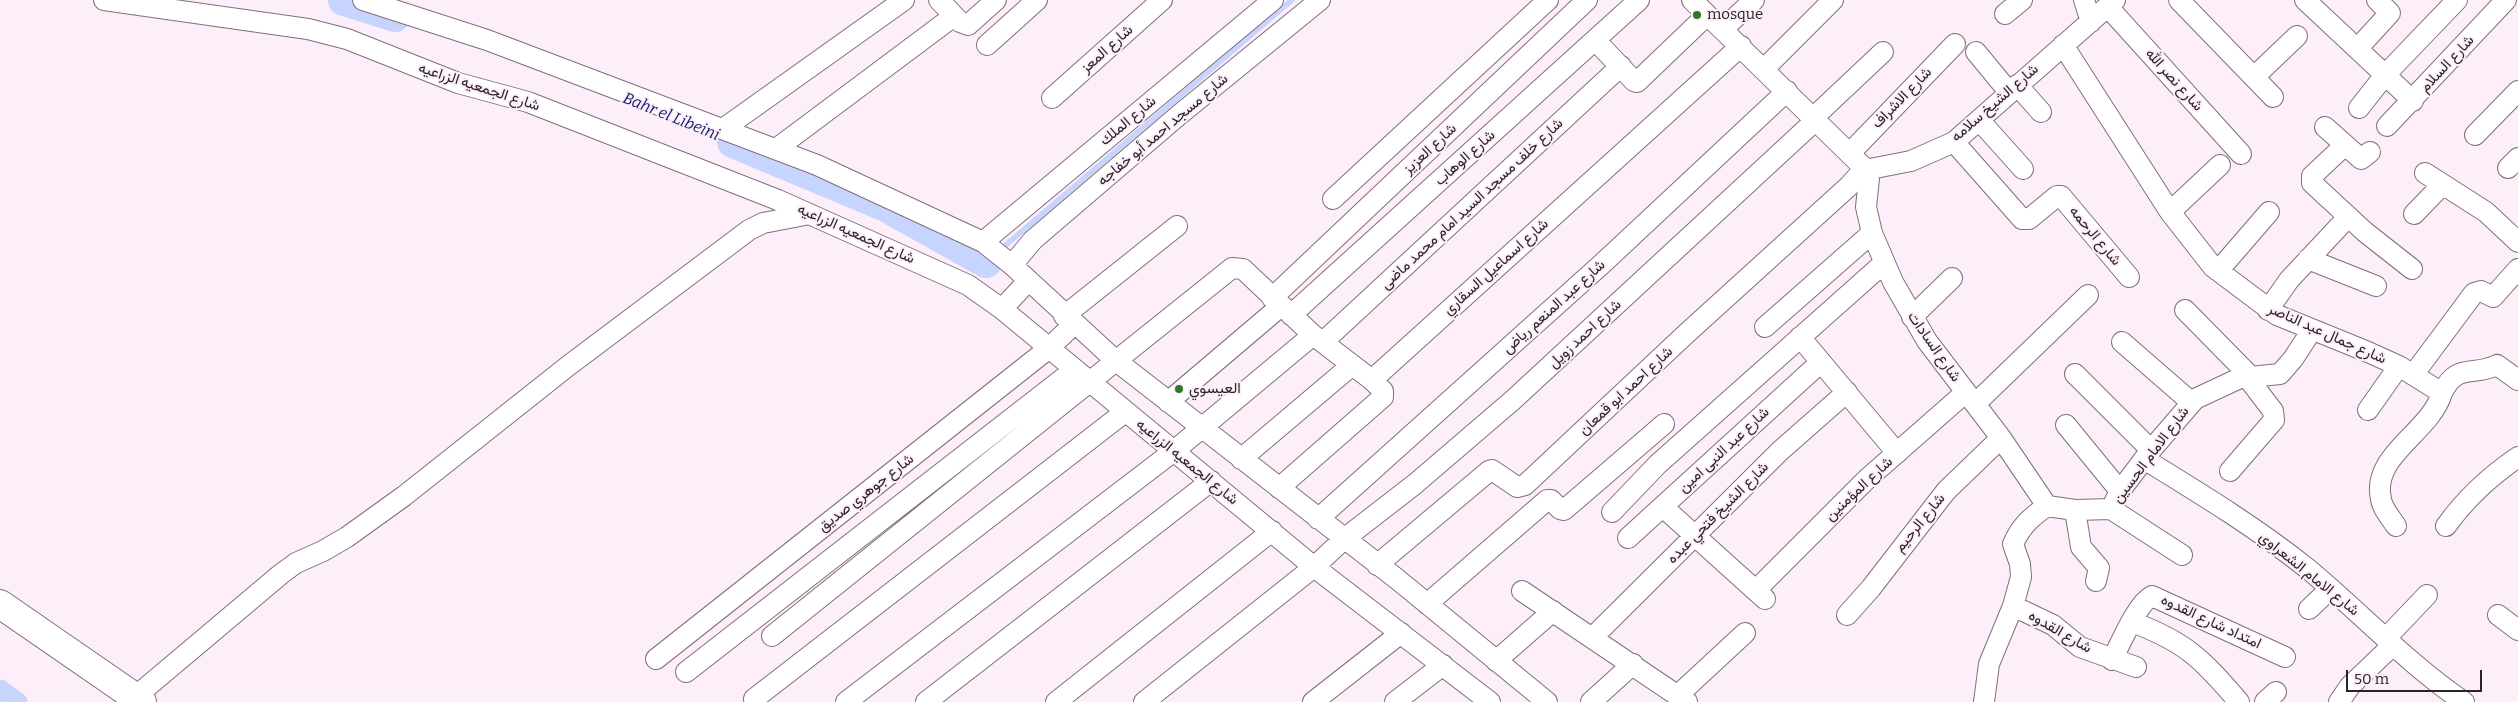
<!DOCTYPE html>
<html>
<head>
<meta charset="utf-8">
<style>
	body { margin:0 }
	#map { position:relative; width:2518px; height:702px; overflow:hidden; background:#fdeff9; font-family:Bitter,serif }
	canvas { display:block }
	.scale { position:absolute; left:2346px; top:670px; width:136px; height:22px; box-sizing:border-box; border:2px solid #2c2329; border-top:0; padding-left:6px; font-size:15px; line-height:18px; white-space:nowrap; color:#2c2329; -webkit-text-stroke:4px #fdeff9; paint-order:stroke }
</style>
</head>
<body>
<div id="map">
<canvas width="2518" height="702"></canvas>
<div class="scale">50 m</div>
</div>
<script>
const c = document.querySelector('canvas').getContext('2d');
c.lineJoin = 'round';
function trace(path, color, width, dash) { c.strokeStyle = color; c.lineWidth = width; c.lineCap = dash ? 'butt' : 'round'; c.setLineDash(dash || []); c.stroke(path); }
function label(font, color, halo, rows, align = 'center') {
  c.font = font + ' Bitter,Vazirmatn,serif'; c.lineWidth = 4; c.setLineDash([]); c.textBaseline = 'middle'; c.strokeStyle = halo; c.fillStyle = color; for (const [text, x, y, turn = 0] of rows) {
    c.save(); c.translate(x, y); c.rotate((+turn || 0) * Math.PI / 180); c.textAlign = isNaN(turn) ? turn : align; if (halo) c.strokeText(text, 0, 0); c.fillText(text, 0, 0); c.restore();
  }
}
const stream = new Path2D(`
	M986,262L1292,0`);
const canal = new Path2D(`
	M0,689L18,702`);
const river = new Path2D(`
	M344,0L395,16
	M733,142L886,206L986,262`);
const street = new Path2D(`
	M104,0L308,29L347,39L458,83L528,102L778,200L968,285L1002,309L1314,567L1490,702
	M363,0L487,40L817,165L983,242L1012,265L1115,360L1397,579L1547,702
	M939,0L960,22L968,25L996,0
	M1692,0L1858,162L1865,168L1870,169L1911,161L1954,142L2115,0
	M2084,0L2091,22
	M2179,0L2273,97
	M2305,0L2413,101
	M2108,7L2241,154
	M2005,14L2022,0
	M1723,29L1754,0
	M1596,41L1634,81L1637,82L1707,15
	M987,45L1037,0
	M2063,45L2170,212L2213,267L2277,315L2368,352L2399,366L2442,393C2457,362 2473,377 2497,365L2518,380
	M2358,48L2390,13L2377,0
	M1976,52L2009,92
	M1764,69L1833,0
	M2254,77L2297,36
	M2017,85L2041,112
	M1052,98L1162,0
	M2359,108L2385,75L2457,0
	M1814,117L1883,52
	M1979,120L2023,169
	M2387,126L2506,0
	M2325,127L2361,159L2370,152
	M723,129L904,0
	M2475,135L2518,91
	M1954,142L2022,219H2029L2057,196H2061L2129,277
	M2344,146L2312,176V183L2365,232L2412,269
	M776,149L954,16
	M1850,153L1955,44
	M2508,168L2518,158
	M1870,169L1866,207L1872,233L1893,282L1927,341L2001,438L2047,506
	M2425,173L2486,212L2518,242
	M1333,199L1548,0
	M2170,212L2220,165
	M2414,214L2442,185
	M983,242L1273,0
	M2308,259L2376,286
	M1012,265L1033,240L1179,115L1320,0
	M2218,271L2269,212
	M1272,298L1587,0
	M1002,309L1028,281
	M2185,310L2250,376
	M2268,310L2289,280L2348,217
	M1291,315L1639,0
	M1064,316L1177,226
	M1912,317L1952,278
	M1765,327L1872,233
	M1800,337L1897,453
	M1323,342L1621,66
	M2122,342L2191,402
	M2075,374L2151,450
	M2413,375L2474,293L2481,291L2493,297L2518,269
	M1168,402L1281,306
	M1975,404L2088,295
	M2368,410L2399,366
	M2066,425L2120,491
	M1241,459L1351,366
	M2144,459C2201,494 2257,528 2308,569C2361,613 2408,664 2464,702
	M2230,471L2274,420L2273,411L2247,377
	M1279,488L1383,397V391L1372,380L1741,46
	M1663,507L1765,599
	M2111,509L2120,491L2151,450L2195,399L2240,378L2280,374L2293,359L2312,330
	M2075,510L2081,547L2099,568L2096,581
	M1612,512L1658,464L1884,263
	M1318,519L1603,263L1787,91
	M2396,526C2391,518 2382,508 2381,499C2371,455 2430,433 2442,393
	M2446,526C2466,498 2490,476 2518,457
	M1628,538L1821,362
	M1377,565L1489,471L1492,470L1517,487L1525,485L1687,333L1849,186L1865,168
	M1756,590L1867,479L1966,392
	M1522,591L1687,702
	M1427,604L1547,500H1551L1560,509L1564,510L1664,424
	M2013,606L2053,625L2080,647L2136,667
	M2309,609L2330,589
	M1847,615L1871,588L1946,491L2001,438
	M2498,615L2518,630
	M2132,622C2186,642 2202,659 2239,702
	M772,636L1232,268L1243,269L1313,335L1372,380
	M1592,638L1780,451L1847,392
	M2386,638L2427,595
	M656,659L1048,349L1074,324
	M2112,660C2120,645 2137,603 2152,596L2285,657
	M1496,661L1553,611
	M686,672L1074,370
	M1678,695L1745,633
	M135,697L281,574L296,563L323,551L347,537L404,496L568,366L749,230L763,223L810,214
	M754,699L1125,412
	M846,702L1174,451L1313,335
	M926,702L1211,481
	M1056,702L1272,531
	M1144,702L1314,567L1344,539L1415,484L1513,400L1817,119
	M1313,702L1401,633
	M1395,702L1443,665
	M1591,702L1633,664
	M1984,702L1989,664L2013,606L2021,577L2020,564L2013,544C2021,526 2031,517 2047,506L2075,510L2111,509L2182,555
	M2265,702L2276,692
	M2339,702L2350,686L2393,645`);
const secondary = new Path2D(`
	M0,604L142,702`);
const markers = [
	[1697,15,5,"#297b27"],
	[1179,389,5,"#297b27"]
];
const poiNames = [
	["mosque",1707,15],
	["العيسوي",1189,389]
];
const streetNames = [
	["شارع المعز",1107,49,-42],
	["شارع السلام",2447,64,-47],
	["شارع نصر الله",2174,80,48],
	["شارع الجمعيه الزراعيه",479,87,18],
	["شارع الاشراف",1902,98,-46],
	["شارع الشيخ سلامه",1995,103,-41],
	["شارع الملك",1128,121,-40],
	["شارع مسجد احمد أبو خفاجه",1163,130,-40],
	["شارع العزيز",1430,149,-43],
	["شارع الوهاب",1465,158,-42],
	["شارع خلف مسجد السيد امام محمد ماضى",1472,204,-43],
	["شارع الجمعيه الزراعيه",856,234,24],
	["شارع الرحمه",2095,236,50],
	["شارع اسماعيل السقاري",1496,267,-42],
	["شارع عبد المنعم رياض",1554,307,-42],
	["شارع احمد زويل",1585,334,-43],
	["شارع جمال عبد الناصر",2327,334,24],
	["شارع السادات",1934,347,55],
	["شارع احمد ابو قمعان",1626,391,-43],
	["شارع عبد النبى امين",1724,450,-43],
	["شارع الامام الحسين",2151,455,-53],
	["شارع الجمعيه الزراعيه",1187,462,39],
	["شارع المؤمنين",1859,489,-43],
	["شارع جوهري صديق",866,493,-38],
	["شارع الشيخ فتحي عبده",1718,513,-45],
	["شارع الرحيم",1920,523,-51],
	["شارع الامام الشعراوي",2309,574,39],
	["امتداد شارع القدوه",2211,622,25],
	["شارع القدوه",2060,632,30]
];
const waterNames = [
	["Bahr el Libeini",671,117,22]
];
trace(stream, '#c7d4fe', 5.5);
trace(canal, '#c7d4fe', 19);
trace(river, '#c7d4fe', 32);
trace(street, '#836e7c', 22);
trace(secondary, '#836e7c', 30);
trace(street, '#fff', 20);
trace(secondary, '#fff', 28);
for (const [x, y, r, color] of markers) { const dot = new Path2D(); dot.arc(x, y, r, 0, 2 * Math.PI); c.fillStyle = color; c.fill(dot); trace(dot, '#fdeff9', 2); }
label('15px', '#2c2329', '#fdeff9', poiNames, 'left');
label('15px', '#2c2329', '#fdeff9', streetNames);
label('italic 16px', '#18206b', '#fdeff9', waterNames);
</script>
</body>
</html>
